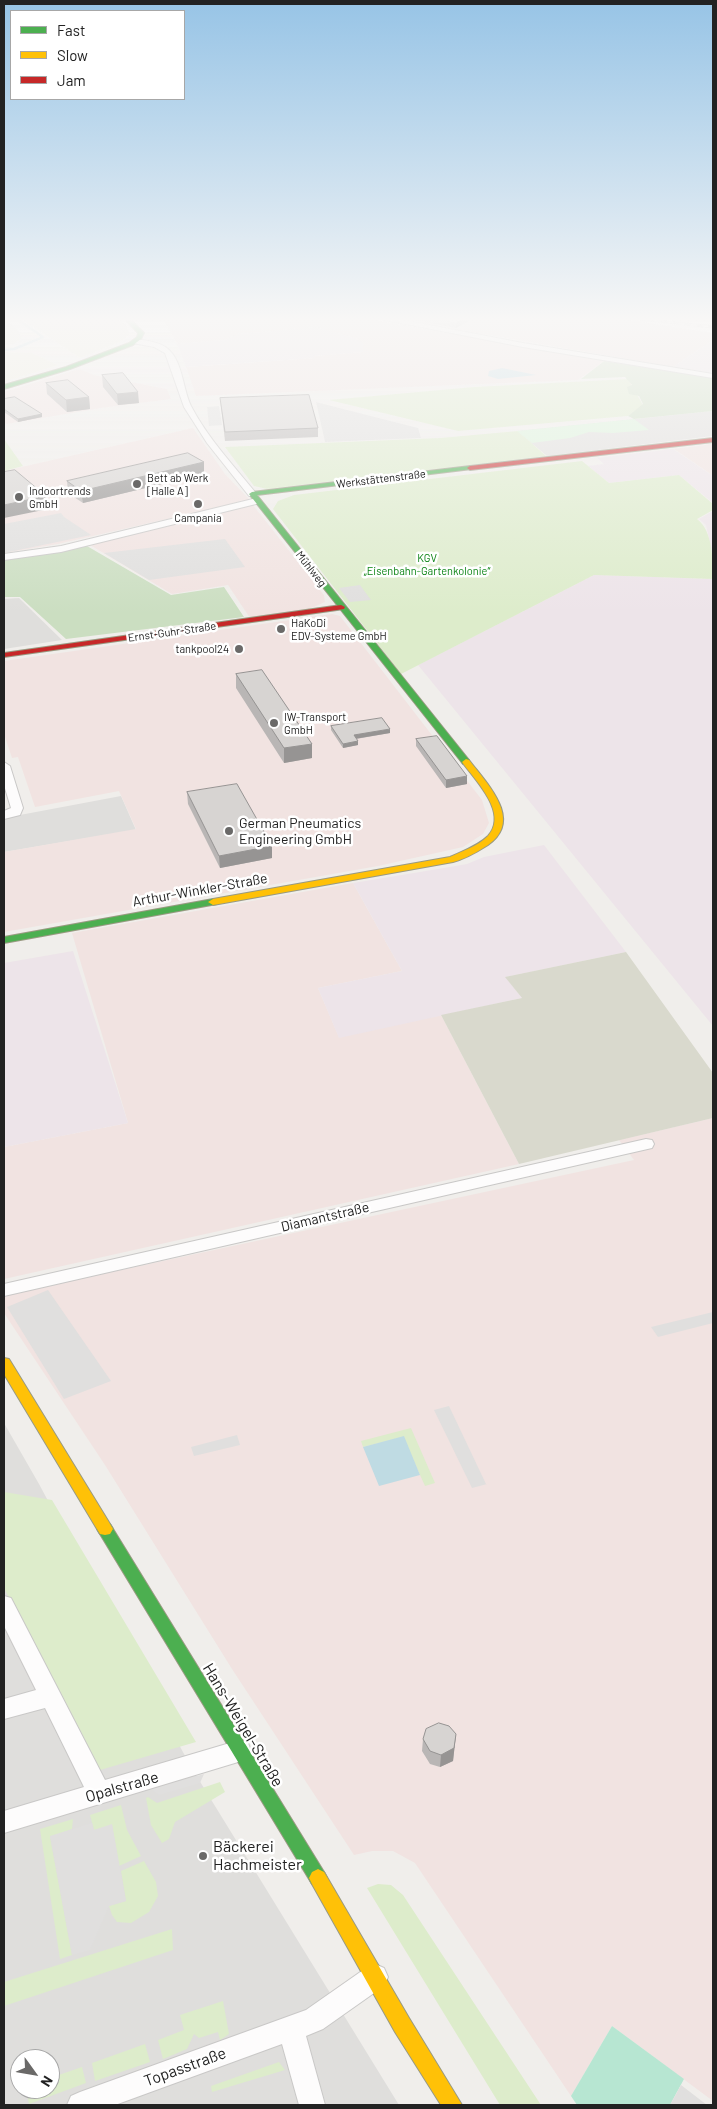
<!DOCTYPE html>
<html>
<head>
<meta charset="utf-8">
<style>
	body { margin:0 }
	#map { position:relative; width:717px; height:2109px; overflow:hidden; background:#f0eeeb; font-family:Barlow,sans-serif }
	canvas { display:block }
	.frame { position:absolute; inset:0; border:5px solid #222; pointer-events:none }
	.legend { position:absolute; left:10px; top:10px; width:175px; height:90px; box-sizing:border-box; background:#fff; border:1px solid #a7a7a7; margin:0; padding:6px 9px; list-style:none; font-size:15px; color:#222 }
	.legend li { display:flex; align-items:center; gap:10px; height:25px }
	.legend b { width:25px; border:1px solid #a7a7a7 }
	.north { position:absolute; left:10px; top:2049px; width:50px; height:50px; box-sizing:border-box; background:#fff; border:1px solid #a7a7a7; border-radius:50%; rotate:122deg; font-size:14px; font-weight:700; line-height:20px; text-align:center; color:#222 }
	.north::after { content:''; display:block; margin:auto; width:18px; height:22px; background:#6a6968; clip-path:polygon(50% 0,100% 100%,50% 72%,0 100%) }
</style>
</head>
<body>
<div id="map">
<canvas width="717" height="2109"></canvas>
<div class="frame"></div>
<ul class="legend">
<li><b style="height:6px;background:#4caf50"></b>Fast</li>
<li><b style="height:6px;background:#ffc107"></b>Slow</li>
<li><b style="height:6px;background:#c62828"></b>Jam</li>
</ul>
<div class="north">N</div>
</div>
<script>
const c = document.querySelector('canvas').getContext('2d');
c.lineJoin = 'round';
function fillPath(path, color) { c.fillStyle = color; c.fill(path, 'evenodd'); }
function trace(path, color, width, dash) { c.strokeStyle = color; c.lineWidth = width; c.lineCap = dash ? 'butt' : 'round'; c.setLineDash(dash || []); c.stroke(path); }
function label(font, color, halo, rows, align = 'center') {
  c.font = font + ' Barlow,sans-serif'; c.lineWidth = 5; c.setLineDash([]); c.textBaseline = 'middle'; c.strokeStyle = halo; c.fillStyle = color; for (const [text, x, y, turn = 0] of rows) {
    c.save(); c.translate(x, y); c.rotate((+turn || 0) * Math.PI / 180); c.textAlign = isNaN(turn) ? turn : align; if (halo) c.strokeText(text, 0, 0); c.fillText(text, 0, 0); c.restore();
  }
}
const residential = new Path2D(`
	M713,411V436L547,456L517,431Z
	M19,598L62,640L4,649V599Z
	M121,796L136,830L4,852V818Z
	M4,1423L39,1484L191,1767L399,2105H4ZM20,2059H50V2089H20Z`);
const commercial = new Path2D(`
	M163,318H364L604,361L578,380L196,396L186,367L314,358L313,356L362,352L363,344L355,338L316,327L238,334L225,340L177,344Z
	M390,318H615L713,333V340L673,367Z
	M79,369L94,375L167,389L171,399L101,408L7,424L4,423V392Z
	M193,428L225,474L250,500L58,544L4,553V471Z
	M713,444L712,475L674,449Z
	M253,505L324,595L325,602L309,609L250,618L228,585L172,594L90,545Z
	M332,614L340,616L482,800L489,823L483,834L463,847L378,866L4,932V852L136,829L119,791L35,807L18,757L12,758L4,734V661Z
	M353,883L402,971L318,988L339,1037L441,1015L519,1164L4,1279V1147L128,1123L72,933Z
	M713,1118V2101L612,2026L571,2096L415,1863L393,1851H372L354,1855L232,1669L105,1465L4,1313V1295L634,1160L619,1140Z`);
const industrial = new Path2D(`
	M316,327L355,338L363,343V352L313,356L315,358L186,367L177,344L225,340L238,334Z
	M713,340V373L673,367Z
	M673,449L713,476V503L679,475L609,483L588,466L604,464L597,458Z
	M713,511V558L706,525L699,519Z
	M594,575L713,579V1026L418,665Z
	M544,845L626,952L506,977L522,998L339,1038L318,988L402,971L353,883L438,869L467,864L484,857Z
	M73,951L128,1123L4,1147V963Z`);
const construction = new Path2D(`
	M626,952L713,1073V1118L519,1164L441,1015L522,998L505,977Z`);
const farmland = new Path2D(`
	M20,318H115L127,326L129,335L122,341L80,358Z
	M4,320L16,328L22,338L13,344L4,346Z
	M4,352L32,353L58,365L4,382Z`);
const grass = new Path2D(`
	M628,379L643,405L628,416L458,431L329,400L474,387Z
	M518,431L546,456L267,489L254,486L225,447L440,438Z
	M4,439L23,466L4,471Z
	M582,461L609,483L679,475L713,504V510L697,519C713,531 713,560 713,579L594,575L401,674L273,509L278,501L294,495Z
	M411,1428L435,1483L425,1486L403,1437L363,1447L361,1441Z
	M4,1492L52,1500L196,1742L100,1770L4,1588Z
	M220,1782L225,1792L175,1822L169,1839L162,1843L151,1825L146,1798L148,1797L157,1803Z
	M121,1805L127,1830L141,1856L119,1866L112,1825L94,1830L90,1815Z
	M73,1819L72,1829L50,1837L72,1955L60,1959L40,1829Z
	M144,1861L156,1882L158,1896L149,1912L131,1923L117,1922L112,1915L109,1906L126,1901L121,1871Z
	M378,1884L391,1885L403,1895L541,2105H500L367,1888Z
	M172,1929L173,1950L4,2006V1982Z
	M223,2001L229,2034L220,2040L218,2032L199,2038L194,2034L187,2049L163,2059L158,2040L184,2030L180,2015Z
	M145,2044L150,2062L95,2081L92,2063Z
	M279,2062L285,2070L212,2092L211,2086Z
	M82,2067L86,2083L29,2104L26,2089H50V2078Z`);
const forest = new Path2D(`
	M604,361L713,378V411L634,419L628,416L643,404L639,396L629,394L627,387L632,385L625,377L581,379Z
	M87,546L171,595L224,587L244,617L66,639L20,597H4V559Z`);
const park = new Path2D(`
	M634,419L649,430L613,433L589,432L570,438L532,443L517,431Z`);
const pitch = new Path2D(`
	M612,2026L684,2079L670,2105H577L571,2096Z`);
const parking = new Path2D(`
	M316,402L418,428L421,438L325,442Z
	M219,406L222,425L209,426L207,407Z
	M61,513L64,517L91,535L4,553V524Z
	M225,539L245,567L149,580L104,553Z
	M360,585L371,600L350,602L339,588Z
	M48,1290L111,1381L64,1399L7,1307Z
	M713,1312V1323L658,1337L651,1327Z
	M449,1406L486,1484H487L472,1488L434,1410Z
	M237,1435L240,1445L194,1456L191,1447Z
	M204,1774L200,1783L159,1795L151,1789Z
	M92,1823L94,1830L112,1824L126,1901L109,1906L90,1950L72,1955L50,1836Z
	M681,2085L707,2105H670Z`);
const water = new Path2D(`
	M502,368L536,375L498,379L488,376L489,371Z
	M404,1436L420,1475L379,1486L363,1447Z`);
const stream = new Path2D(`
	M4,350L14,349L43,337L15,318`);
const street = new Path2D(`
	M375,318H392L523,343L713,374V378L523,347Z
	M136,339C148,341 163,342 171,352C183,366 183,389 191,406C207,437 233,465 255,492V496H249L207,443L184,407L165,353L154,347L133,343Z
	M257,498L261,501L260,503L61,552L4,560V554L61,546Z
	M4,762L10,766L23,808L20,815L4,819V811L11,808L4,785Z
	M646,1139L652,1140L654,1144L652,1148L4,1296V1284Z
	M4,1596L11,1598L105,1780L240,1740L248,1743L251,1751L248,1759L4,1833V1811L84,1787L45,1708L4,1719V1699L36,1690L4,1626Z
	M375,1964L384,1968L388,1977L384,1986L323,2029L306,2036L325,2105H299L282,2044L115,2105H67L71,2096L80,2092L306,2010L366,1968Z`);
const fast = new Path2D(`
	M124,318H129L144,333L141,339L133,345L70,369L4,389V385L66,367L129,343L137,337L138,333Z
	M470,466L473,468L472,469L257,495L469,760V764H463L249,494L252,492Z
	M213,899L218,902L217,904L4,943V937Z
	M105,1523L110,1524L324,1872L327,1878L324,1884L318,1887L312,1884L100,1534L97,1529L100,1524Z`);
const slow = new Path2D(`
	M466,759L469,760C487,784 524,820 488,845C477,852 465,859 453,862L213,905L208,902L213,899L450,857C463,851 478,846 488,836C509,813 475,780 462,762Z
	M4,1358L9,1359L110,1524L113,1529L110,1534L105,1535L100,1534L4,1374Z
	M318,1869L324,1872L409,2018L462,2105H441L395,2032L312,1884L309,1878L312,1872Z`);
const jam = new Path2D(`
	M713,438V442L470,470L467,468L470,466Z
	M341,605L345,607L344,609L4,657V653Z`);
const rail = new Path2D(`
	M631,318L713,327`);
const wall = new Path2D(`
	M404,318H474L456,328Z
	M102,375L139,403L118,405L103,387Z
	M46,383L89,397L90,409L67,412L47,394Z
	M220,398L318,428V437L225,441Z
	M4,399L42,417L18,422L4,412Z
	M204,462V474L83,503L68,493L67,481Z
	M236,674L312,744V758L284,763L236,688Z
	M331,726L390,733L356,739L358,745L343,748L331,730Z
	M416,739L467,784L446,788L416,746Z
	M187,792L272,858L220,868L188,804Z
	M456,1734L453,1761L440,1767L430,1764L422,1751L423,1739Z`);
const shadedWall = new Path2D(`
	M465,318H474L456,328V323Z
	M138,392L139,403L118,405L117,394Z
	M89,397L90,409L67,412L66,400Z
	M42,414V417L18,422V419Z
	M204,462V474L83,503L81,491Z
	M46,496L48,509L4,518V505Z
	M390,729V733L354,739V735Z
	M358,741V745L343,748V744Z
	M312,744V758L284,763V748Z
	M467,776V784L446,788V780Z
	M272,846V858L220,868L219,856Z
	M456,1734L453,1761L440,1767L441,1755Z`);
const building = new Path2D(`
	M433,318H465L456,323Z
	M123,373L138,392L117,394L102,375Z
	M68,380L89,397L66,400L46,383Z
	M309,395L318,428L225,432L220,398Z
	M15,397L42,414L18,419L4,409V399Z
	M188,453L204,462L81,491L67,481Z
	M15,470L46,496L4,505V472Z
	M262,670L312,744L284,748L236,674Z
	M382,718L390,729L354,735L358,741L343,744L331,726Z
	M437,736L467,776L446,780L416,739Z
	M237,784L272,846L219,856L187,792Z
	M439,1723L449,1726L456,1734L454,1748L441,1755L430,1751L423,1739L426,1729Z`);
const markers = [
	[137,484,5,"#6a6968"],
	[19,497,5,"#6a6968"],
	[198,504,5,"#6a6968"],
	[281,629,5,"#6a6968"],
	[239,649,5,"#6a6968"],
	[274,723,5,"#6a6968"],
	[229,831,5,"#6a6968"],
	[203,1856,5,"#6a6968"]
];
const farPoinames = [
	["Bett ab Werk",147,478],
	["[Halle A]",147,491],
	["Indoortrends",29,491],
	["GmbH",29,504],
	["Campania",198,518,"center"],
	["HaKoDi",291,623],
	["EDV-Systeme GmbH",291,636],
	["tankpool24",229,649,"right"],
	["IW-Transport",284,717],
	["GmbH",284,730]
];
const farStreetnames = [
	["Werkstättenstraße",381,479,-7],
	["Mühlweg",311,569,52],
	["Ernst-Guhr-Straße",172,632,-8]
];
const farParknames = [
	["KGV",427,558],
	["„Eisenbahn-Gartenkolonie“",427,571]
];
const poiNames = [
	["German Pneumatics",239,823],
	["Engineering GmbH",239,839]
];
const streetNames = [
	["Arthur-Winkler-Straße",200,890,-10],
	["Diamantstraße",325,1217,-13]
];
const nearStreetnames = [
	["Hans-Weigel-Straße",243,1725,59],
	["Opalstraße",122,1787,-16],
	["Topasstraße",185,2067,-20]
];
const nearPoinames = [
	["Bäckerei",213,1847],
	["Hachmeister",213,1865]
];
fillPath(residential, '#dfdedc');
fillPath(commercial, '#f1e3e1');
fillPath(industrial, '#ede4e9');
fillPath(construction, '#d9d9cd');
fillPath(farmland, '#efefdf');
fillPath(grass, '#ddeccb');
fillPath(forest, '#cbdec1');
fillPath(park, '#daf5da');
fillPath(pitch, '#b7e6d2');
fillPath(parking, '#e0dfde');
fillPath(water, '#bfdbe3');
trace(stream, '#bfdbe3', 2.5);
trace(street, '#c9c8c7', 2);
trace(fast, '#999a82', 2);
trace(slow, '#999a82', 2);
trace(jam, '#999a82', 2);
fillPath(street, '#fdfcfc');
fillPath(fast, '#4caf50');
fillPath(slow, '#ffc107');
fillPath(jam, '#c62828');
trace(rail, '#ccc', 3);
trace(rail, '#fff', 2, [6]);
fillPath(wall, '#b9b6b5');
fillPath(shadedWall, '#969493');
fillPath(building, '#d7d4d2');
trace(building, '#969493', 1);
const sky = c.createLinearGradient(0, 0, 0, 614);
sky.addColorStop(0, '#97c4e6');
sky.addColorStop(0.52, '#f8f7f6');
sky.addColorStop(1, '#f8f7f600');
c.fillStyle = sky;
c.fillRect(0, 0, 717, 614);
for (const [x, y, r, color] of markers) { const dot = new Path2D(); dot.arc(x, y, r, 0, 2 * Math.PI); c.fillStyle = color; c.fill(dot); trace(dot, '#fff', 2); }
label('11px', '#222', '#fff', farPoinames, 'left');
label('11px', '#222', '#fff', farStreetnames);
label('11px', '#0c8416', '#fff', farParknames);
label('14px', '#222', '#fff', poiNames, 'left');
label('14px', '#222', '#fff', streetNames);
label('16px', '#222', '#fff', nearStreetnames);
label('16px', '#222', '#fff', nearPoinames, 'left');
</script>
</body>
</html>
